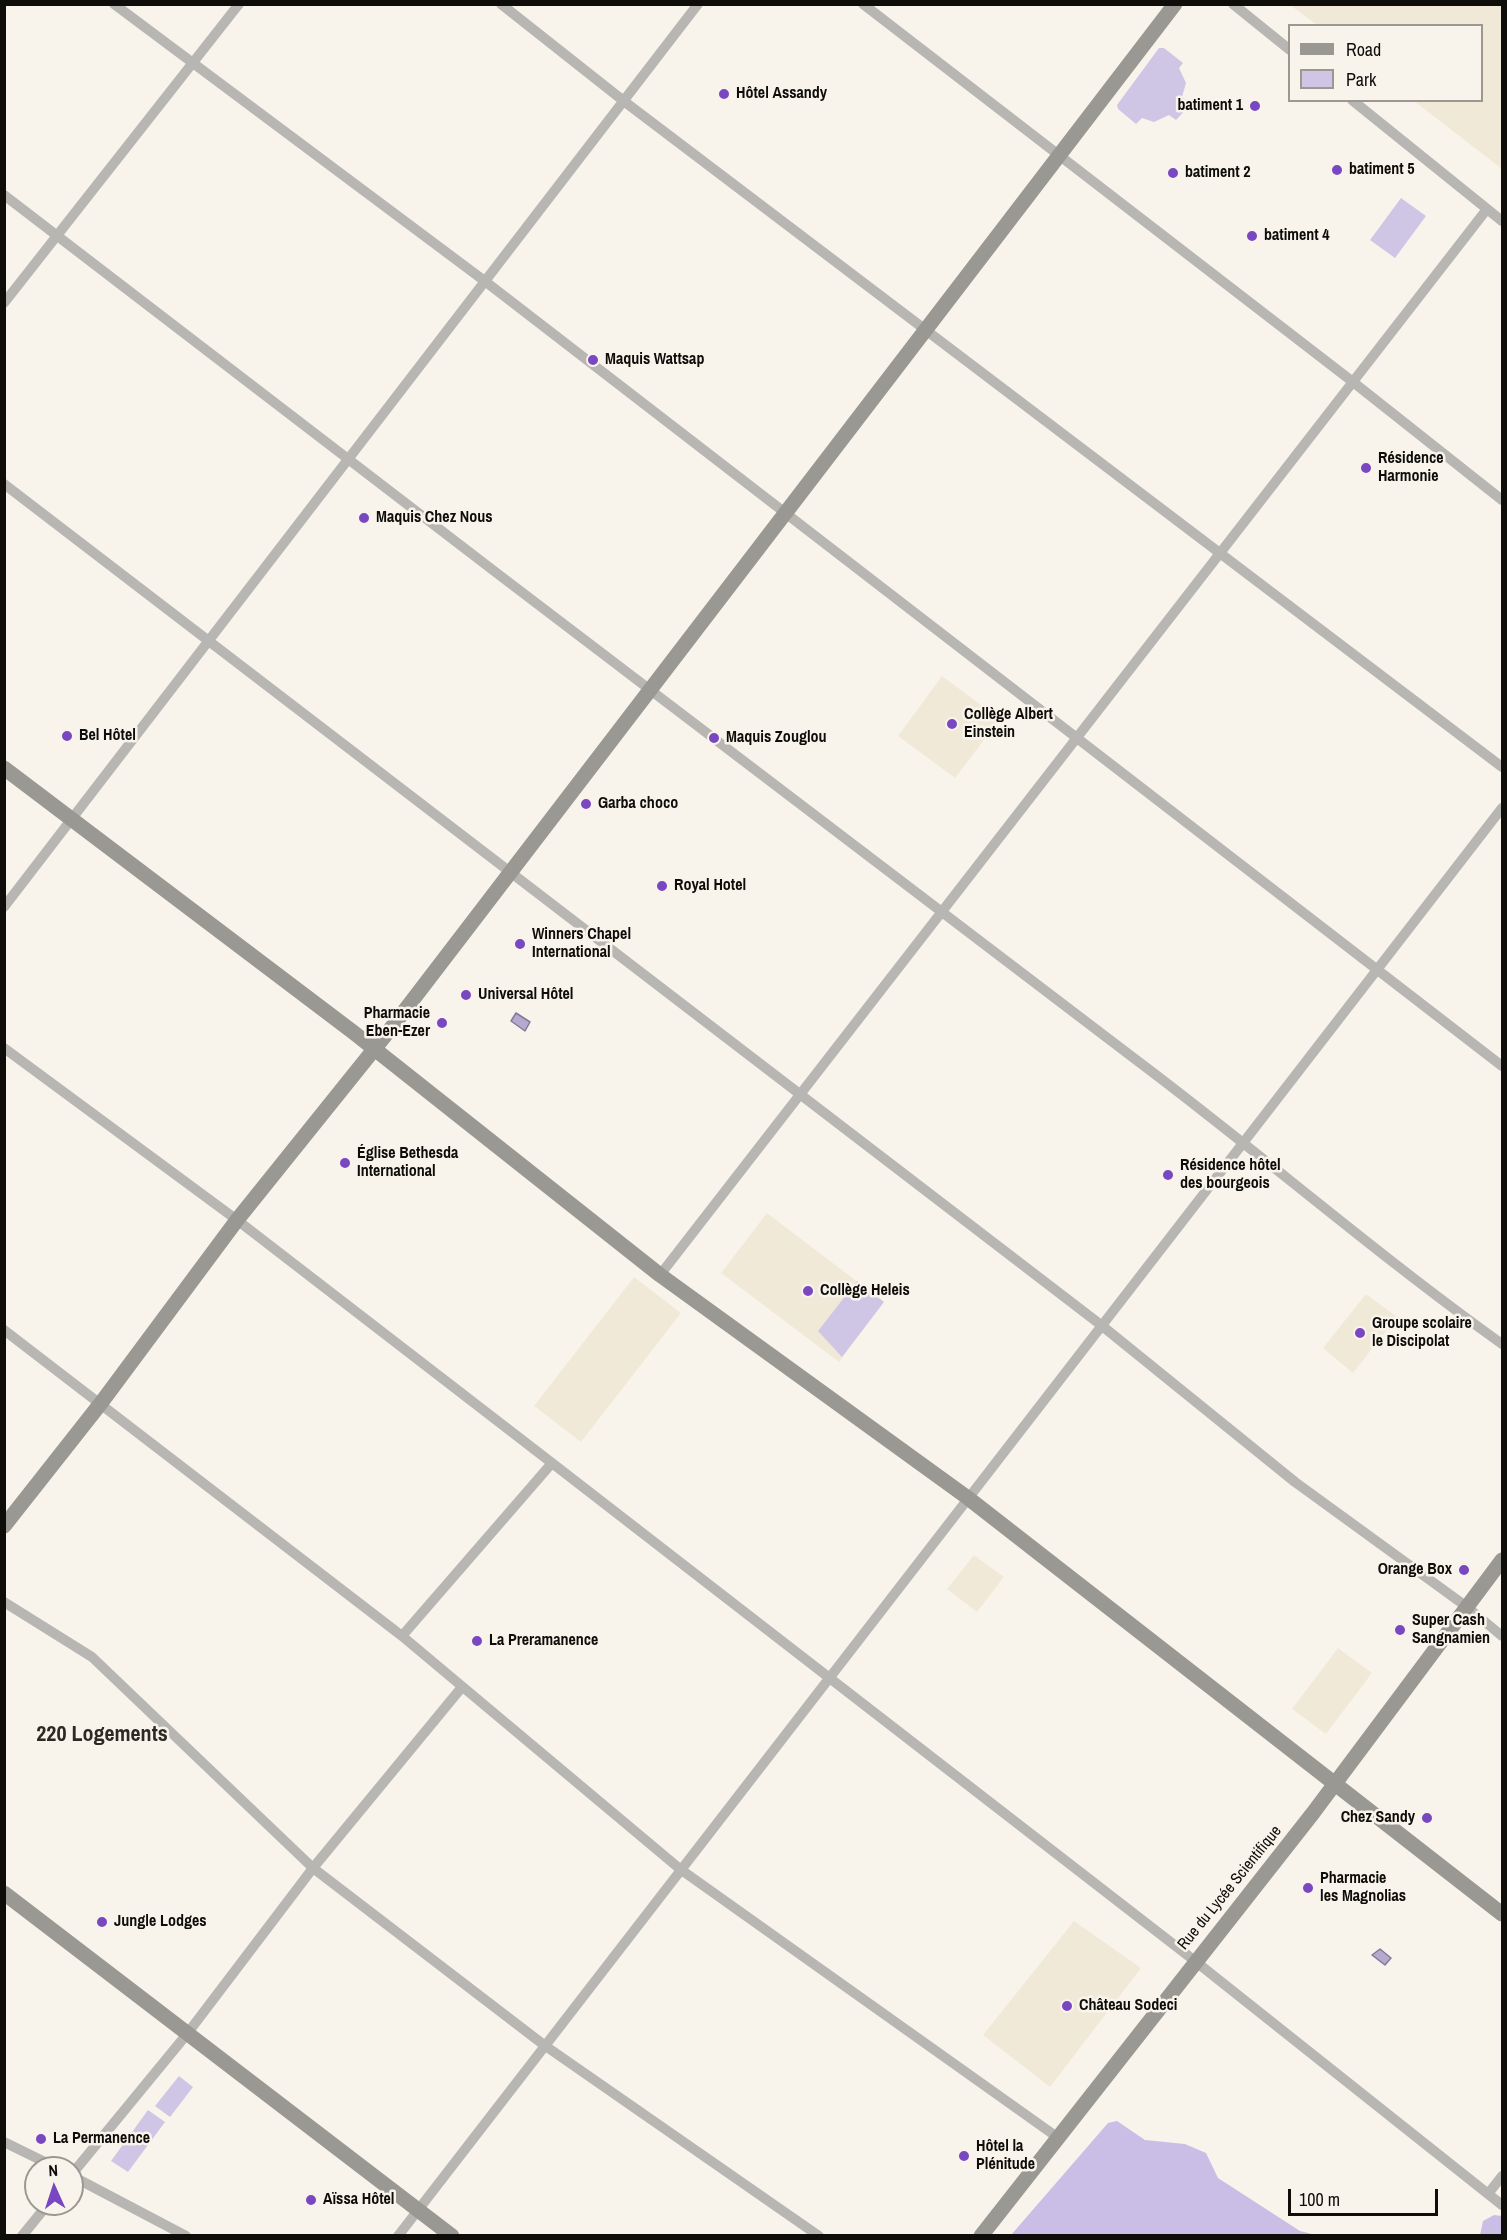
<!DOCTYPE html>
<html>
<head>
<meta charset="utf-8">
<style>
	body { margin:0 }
	#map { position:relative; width:1507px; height:2240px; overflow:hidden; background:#f9f4eb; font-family:"Archivo Narrow",sans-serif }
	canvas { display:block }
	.frame { position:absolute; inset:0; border:6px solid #0e0d0a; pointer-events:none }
	.legend { position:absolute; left:1288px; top:24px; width:195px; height:78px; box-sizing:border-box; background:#f9f4eb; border:2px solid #9b9891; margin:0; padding:8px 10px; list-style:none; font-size:18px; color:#0e0d0a }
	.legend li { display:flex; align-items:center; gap:12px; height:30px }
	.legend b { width:30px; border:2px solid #9b9891 }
	.north { position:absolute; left:24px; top:2156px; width:60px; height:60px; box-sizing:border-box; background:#f9f4eb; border:2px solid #9b9891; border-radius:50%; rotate:357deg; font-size:16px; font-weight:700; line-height:24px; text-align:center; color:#0e0d0a }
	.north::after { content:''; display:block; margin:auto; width:21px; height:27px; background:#7948c0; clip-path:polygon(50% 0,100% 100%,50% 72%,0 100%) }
	.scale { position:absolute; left:1288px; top:2189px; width:150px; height:27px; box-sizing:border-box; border:3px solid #0e0d0a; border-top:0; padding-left:8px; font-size:18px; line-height:21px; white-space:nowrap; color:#0e0d0a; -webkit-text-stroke:4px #f9f4eb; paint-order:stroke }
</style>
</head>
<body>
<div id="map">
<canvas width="1507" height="2240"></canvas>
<div class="frame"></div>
<ul class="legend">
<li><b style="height:8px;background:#9a9892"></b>Road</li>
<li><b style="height:16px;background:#cfc6e6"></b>Park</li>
</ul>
<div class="north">N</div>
<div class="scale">100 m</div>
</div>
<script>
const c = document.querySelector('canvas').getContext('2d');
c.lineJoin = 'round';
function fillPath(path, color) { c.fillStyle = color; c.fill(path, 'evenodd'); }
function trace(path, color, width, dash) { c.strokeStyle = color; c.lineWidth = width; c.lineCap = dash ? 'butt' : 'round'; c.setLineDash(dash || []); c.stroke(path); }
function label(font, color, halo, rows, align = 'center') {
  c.font = font + ' "Archivo Narrow",sans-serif'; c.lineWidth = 5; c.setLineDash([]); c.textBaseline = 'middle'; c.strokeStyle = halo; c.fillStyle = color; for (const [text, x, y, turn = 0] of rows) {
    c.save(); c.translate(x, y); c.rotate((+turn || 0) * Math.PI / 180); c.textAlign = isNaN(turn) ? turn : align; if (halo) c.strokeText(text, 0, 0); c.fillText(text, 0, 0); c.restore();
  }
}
const built = new Path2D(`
	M1290,5H1502V169L1414,101L1482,100V26L1317,25Z
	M942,676L1000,719L955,778L898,736Z
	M767,1213L884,1302L839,1362L721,1273Z
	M634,1277L681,1313L581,1442L534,1406Z
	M1366,1294L1397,1317L1353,1373L1323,1348Z
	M974,1555L1004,1577L977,1612L947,1589Z
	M1338,1648L1372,1673L1326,1734L1292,1709Z
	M1074,1921L1141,1968L1050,2087L983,2035Z`);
const green = new Path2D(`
	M1159,48H1164L1183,63L1179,68L1186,83L1182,97L1191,104L1176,120L1169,115L1154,122L1142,118L1136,124L1118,109L1117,105Z
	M1401,198L1426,216L1395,258L1370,240Z
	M857,1281L884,1302L842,1357L818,1331Z
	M179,2076L193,2087L170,2117L155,2106Z
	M148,2110L165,2122L128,2172L111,2161Z`);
const forest = new Path2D(`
	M1117,2121L1145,2140L1185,2144L1206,2153L1218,2178L1300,2231L1316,2235H1011L1108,2123Z
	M1494,2215L1502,2216V2235H1480L1483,2221Z`);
const water = new Path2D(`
	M516,1013L530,1022L525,1031L511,1021Z
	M1380,1949L1391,1958L1385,1965L1372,1955Z`);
const street = new Path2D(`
	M114,4L486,282L1502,1066
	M501,4L625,102L1502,767
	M863,4L1353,382L1502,500
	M1233,4L1290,50
	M1352,100L1502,221
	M4,195C380,484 757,773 1135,1059C1259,1152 1376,1254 1502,1344
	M4,303L239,4
	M4,484L1101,1325L1295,1482L1467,1607L1502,1636
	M4,907L698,4
	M4,1048L237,1220L552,1463L1195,1961L1502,2205
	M660,1275L1487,209
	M4,1330L402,1636L680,1869L1057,2137
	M4,1602L92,1657L313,1868L544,2045L819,2236
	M402,1636L552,1463
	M4,2142L57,2168
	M72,2174L187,2034L313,1868L462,1687
	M72,2176L186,2236
	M1488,2194L1502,2176
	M22,2236L48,2204
	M398,2236L1502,808`);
const secondary = new Path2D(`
	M4,768L353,1032L660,1275L968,1498L1502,1914
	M4,1526L101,1403L237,1220L392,1027L1175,4
	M4,1893L452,2236
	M981,2236L1313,1813L1502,1560`);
const markers = [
	[724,94,6,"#7948c0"],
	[1255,106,6,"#7948c0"],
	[1337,170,6,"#7948c0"],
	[1173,173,6,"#7948c0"],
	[1252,236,6,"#7948c0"],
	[593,360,6,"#7948c0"],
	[1366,468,6,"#7948c0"],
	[364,518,6,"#7948c0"],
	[952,724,6,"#7948c0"],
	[67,736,6,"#7948c0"],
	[714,738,6,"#7948c0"],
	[586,804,6,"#7948c0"],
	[662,886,6,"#7948c0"],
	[520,944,6,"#7948c0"],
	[466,995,6,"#7948c0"],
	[442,1023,6,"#7948c0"],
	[345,1163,6,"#7948c0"],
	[1168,1175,6,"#7948c0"],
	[808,1291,6,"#7948c0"],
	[1360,1333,6,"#7948c0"],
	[1464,1570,6,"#7948c0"],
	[1400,1630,6,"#7948c0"],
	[477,1641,6,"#7948c0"],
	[1427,1818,6,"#7948c0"],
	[1308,1888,6,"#7948c0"],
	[102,1922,6,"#7948c0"],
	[1067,2006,6,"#7948c0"],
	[41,2139,6,"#7948c0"],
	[964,2156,6,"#7948c0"],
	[311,2200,6,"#7948c0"]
];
const poiNames = [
	["Hôtel Assandy",736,94],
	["batiment 1",1243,106,"right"],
	["batiment 5",1349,170],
	["batiment 2",1185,173],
	["batiment 4",1264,236],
	["Maquis Wattsap",605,360],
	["Résidence",1378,459],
	["Harmonie",1378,477],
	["Maquis Chez Nous",376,518],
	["Collège Albert",964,715],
	["Einstein",964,733],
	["Bel Hôtel",79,736],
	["Maquis Zouglou",726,738],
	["Garba choco",598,804],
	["Royal Hotel",674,886],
	["Winners Chapel",532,935],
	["International",532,953],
	["Universal Hôtel",478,995],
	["Pharmacie",430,1014,"right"],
	["Eben-Ezer",430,1032,"right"],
	["Église Bethesda",357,1154],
	["International",357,1172],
	["Résidence hôtel",1180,1166],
	["des bourgeois",1180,1184],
	["Collège Heleis",820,1291],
	["Groupe scolaire",1372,1324],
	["le Discipolat",1372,1342],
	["Orange Box",1452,1570,"right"],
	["Super Cash",1412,1621],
	["Sangnamien",1412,1639],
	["La Preramanence",489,1641],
	["Chez Sandy",1415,1818,"right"],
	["Pharmacie",1320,1879],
	["les Magnolias",1320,1897],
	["Jungle Lodges",114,1922],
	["Château Sodeci",1079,2006],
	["La Permanence",53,2139],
	["Hôtel la",976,2147],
	["Plénitude",976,2165],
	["Aïssa Hôtel",323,2200]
];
const streetNames = [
	["Rue du Lycée Scientifique",1230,1888,-51]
];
const districtNames = [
	["220 Logements",102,1735]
];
fillPath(built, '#f1e9d8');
fillPath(green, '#cfc6e6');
fillPath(forest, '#cabee6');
fillPath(water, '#b5a9d0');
trace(water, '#837a95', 1.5);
trace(street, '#b8b6b2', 10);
trace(secondary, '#9a9892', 15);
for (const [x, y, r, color] of markers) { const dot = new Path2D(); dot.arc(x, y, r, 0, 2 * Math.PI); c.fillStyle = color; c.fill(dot); trace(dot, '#f9f4eb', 2); }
label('bold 16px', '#0e0d0a', '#f9f4eb', poiNames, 'left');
label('16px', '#0e0d0a', '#f9f4eb', streetNames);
label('bold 22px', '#2d2a23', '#f9f4eb', districtNames);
</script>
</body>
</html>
